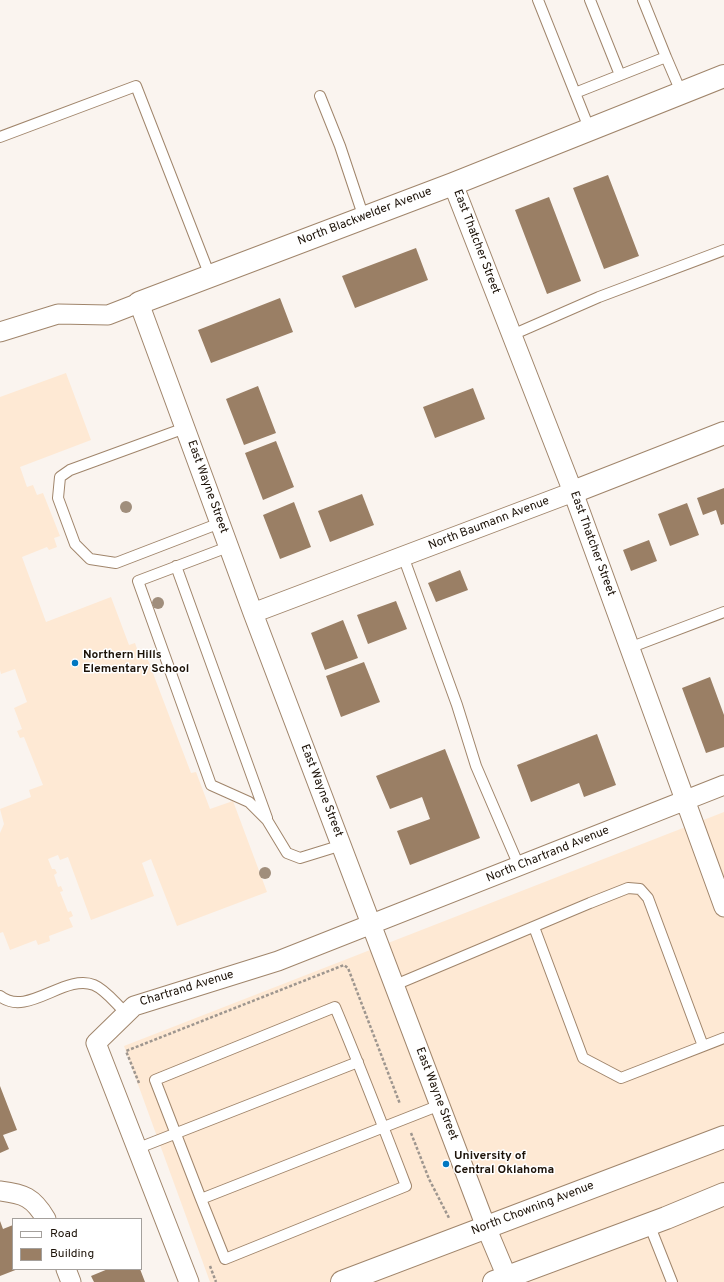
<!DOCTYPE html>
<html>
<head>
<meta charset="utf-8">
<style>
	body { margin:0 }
	#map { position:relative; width:724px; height:1282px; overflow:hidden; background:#faf4ef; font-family:Overpass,sans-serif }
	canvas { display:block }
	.legend { position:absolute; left:12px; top:1218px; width:130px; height:52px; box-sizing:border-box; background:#fff; border:1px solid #a4a09c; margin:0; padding:5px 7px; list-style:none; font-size:12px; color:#1c1208 }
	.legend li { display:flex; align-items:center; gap:8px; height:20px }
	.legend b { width:20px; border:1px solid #a4a09c }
</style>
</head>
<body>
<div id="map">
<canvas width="724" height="1282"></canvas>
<ul class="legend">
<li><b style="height:5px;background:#fff"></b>Road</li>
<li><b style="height:11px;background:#9a7f65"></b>Building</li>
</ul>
</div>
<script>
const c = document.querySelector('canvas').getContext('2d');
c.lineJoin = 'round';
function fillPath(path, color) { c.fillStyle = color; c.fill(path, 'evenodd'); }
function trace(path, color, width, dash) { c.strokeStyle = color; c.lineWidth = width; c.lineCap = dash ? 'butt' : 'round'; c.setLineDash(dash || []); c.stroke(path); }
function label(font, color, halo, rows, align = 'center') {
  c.font = font + ' Overpass,sans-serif'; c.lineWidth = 3; c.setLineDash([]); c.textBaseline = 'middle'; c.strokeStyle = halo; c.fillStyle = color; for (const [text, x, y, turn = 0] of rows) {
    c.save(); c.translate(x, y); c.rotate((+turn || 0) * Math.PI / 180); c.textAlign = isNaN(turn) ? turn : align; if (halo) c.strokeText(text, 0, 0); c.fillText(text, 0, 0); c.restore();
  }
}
const built = new Path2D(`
	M66,373L91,440L20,467L27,487L33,485L37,495L43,493L60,536L54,538L57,547L49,550L47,547L22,557L46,622L111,597L129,645L135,643L140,657L146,655L191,773L196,772L210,809L233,801L267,892L177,926L151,859L142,863L154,896L91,920L68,857L60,860L58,855L48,859L52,869H55L57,873L54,875L58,887L61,886L63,891L60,892L68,912L71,911L73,916L69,918L73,927L49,936L50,941L38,945L36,940L10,950L3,932L0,933V833L4,824L0,809L31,797L29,790L43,785L24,737L20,738L17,731L22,729L14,708L27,702L15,669L1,674L0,670V397Z
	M724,812V1282H210L124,1046Z`);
const building = new Path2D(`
	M608,175L639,256L604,269L573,188Z
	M549,197L581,281L547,294L515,210Z
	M416,248L428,280L355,308L342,276Z
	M280,298L293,332L211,363L198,330Z
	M258,386L276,433L244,445L226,399Z
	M473,388L485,419L435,438L423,407Z
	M276,441L294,487L263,500L245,453Z
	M724,488V524L721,525L716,510L703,515L697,498Z
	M362,494L374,525L330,542L318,511Z
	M294,502L311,547L280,559L263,515Z
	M687,503L699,535L670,546L658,514Z
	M649,540L657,561L631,571L623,550Z
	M460,570L468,590L436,602L428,583Z
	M396,601L407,629L368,644L357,615Z
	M343,620L358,658L325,670L311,633Z
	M364,662L380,702L341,717L326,676Z
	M710,677L724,715V747L706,753L682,688Z
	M597,734L616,785L584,797L579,783L531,802L517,765Z
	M445,749L480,838L410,865L397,831L430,819L422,797L390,809L376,776Z
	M0,1086L17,1130L3,1135L9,1149L0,1153Z
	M0,1221L3,1229L13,1225V1269H18L0,1276Z
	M108,1269H140L145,1282H94L91,1276Z`);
const path = new Path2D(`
	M139,1083L126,1051L344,965L348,968L400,1104
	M411,1133L429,1179L449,1218
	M210,1266L216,1282`);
const lane = new Path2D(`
	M538,0L589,128
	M590,0L620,75
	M643,0L666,57
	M575,93L666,57L681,92
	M320,96L340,146L364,218
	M0,137L136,86L210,276
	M512,335L599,297L724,250
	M185,428L70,470L60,477L58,498L75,544L90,559L116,563L220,523
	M228,547L138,581L211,785L249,802L267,820L287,853L300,858L342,845
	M403,556L457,705L476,766L519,866
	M176,566L267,818
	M629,648L724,612
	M534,927L583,1058L621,1078L724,1038
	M395,985L590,903L628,888L640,889L648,898L703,1046
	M0,996C27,1018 65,973 94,985C106,990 116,1004 126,1013
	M136,1149L358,1062
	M201,1199L225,1259L406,1186C383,1126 360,1066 335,1007L155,1080L201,1199L384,1127L440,1105
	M649,1224L672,1282`);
const street = new Path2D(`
	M453,184L573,492L724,907
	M0,332L58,314L108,315L139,303L253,613L486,1227L507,1277
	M253,613L573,492
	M0,1191C24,1194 33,1197 46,1219
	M66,1269L71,1282
	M189,1282L96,1043L134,1006L278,961L724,785`);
const secondary = new Path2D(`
	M139,303L453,184L724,76
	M573,492L724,433
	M342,1282L724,1137
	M494,1282L666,1218L724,1194`);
const trees = [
	[126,507],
	[158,603],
	[265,873]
];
const markers = [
	[75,663,4,"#0077c1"],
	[446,1164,4,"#0077c1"]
];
const streetNames = [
	["North Blackwelder Avenue",365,217,-21],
	["East Thatcher Street",476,242,69],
	["East Wayne Street",207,487,70],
	["North Baumann Avenue",489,524,-21],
	["East Thatcher Street",592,544,70],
	["East Wayne Street",321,791,69],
	["North Chartrand Avenue",548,855,-22],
	["Chartrand Avenue",187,989,-17],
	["East Wayne Street",436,1094,69],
	["North Chowning Avenue",533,1209,-21]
];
const poiNames = [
	["Northern Hills",83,656],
	["Elementary School",83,670],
	["University of",454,1157],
	["Central Oklahoma",454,1171]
];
fillPath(built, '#fee9d4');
fillPath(building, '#9a7f65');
trace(lane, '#a0856b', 12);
trace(street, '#a0856b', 21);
trace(secondary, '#a0856b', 24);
trace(path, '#9e968f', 2.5, [3, 2]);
trace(lane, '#fff', 10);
trace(street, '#fff', 19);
trace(secondary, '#fff', 22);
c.fillStyle = '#a08e7c';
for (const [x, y] of trees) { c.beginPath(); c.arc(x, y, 6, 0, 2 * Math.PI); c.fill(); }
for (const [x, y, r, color] of markers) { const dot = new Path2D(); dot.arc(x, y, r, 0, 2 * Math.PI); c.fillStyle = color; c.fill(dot); trace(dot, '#fff', 1.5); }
label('12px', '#1c1208', '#fff', streetNames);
label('bold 12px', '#1c1208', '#fff', poiNames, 'left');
</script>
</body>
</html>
